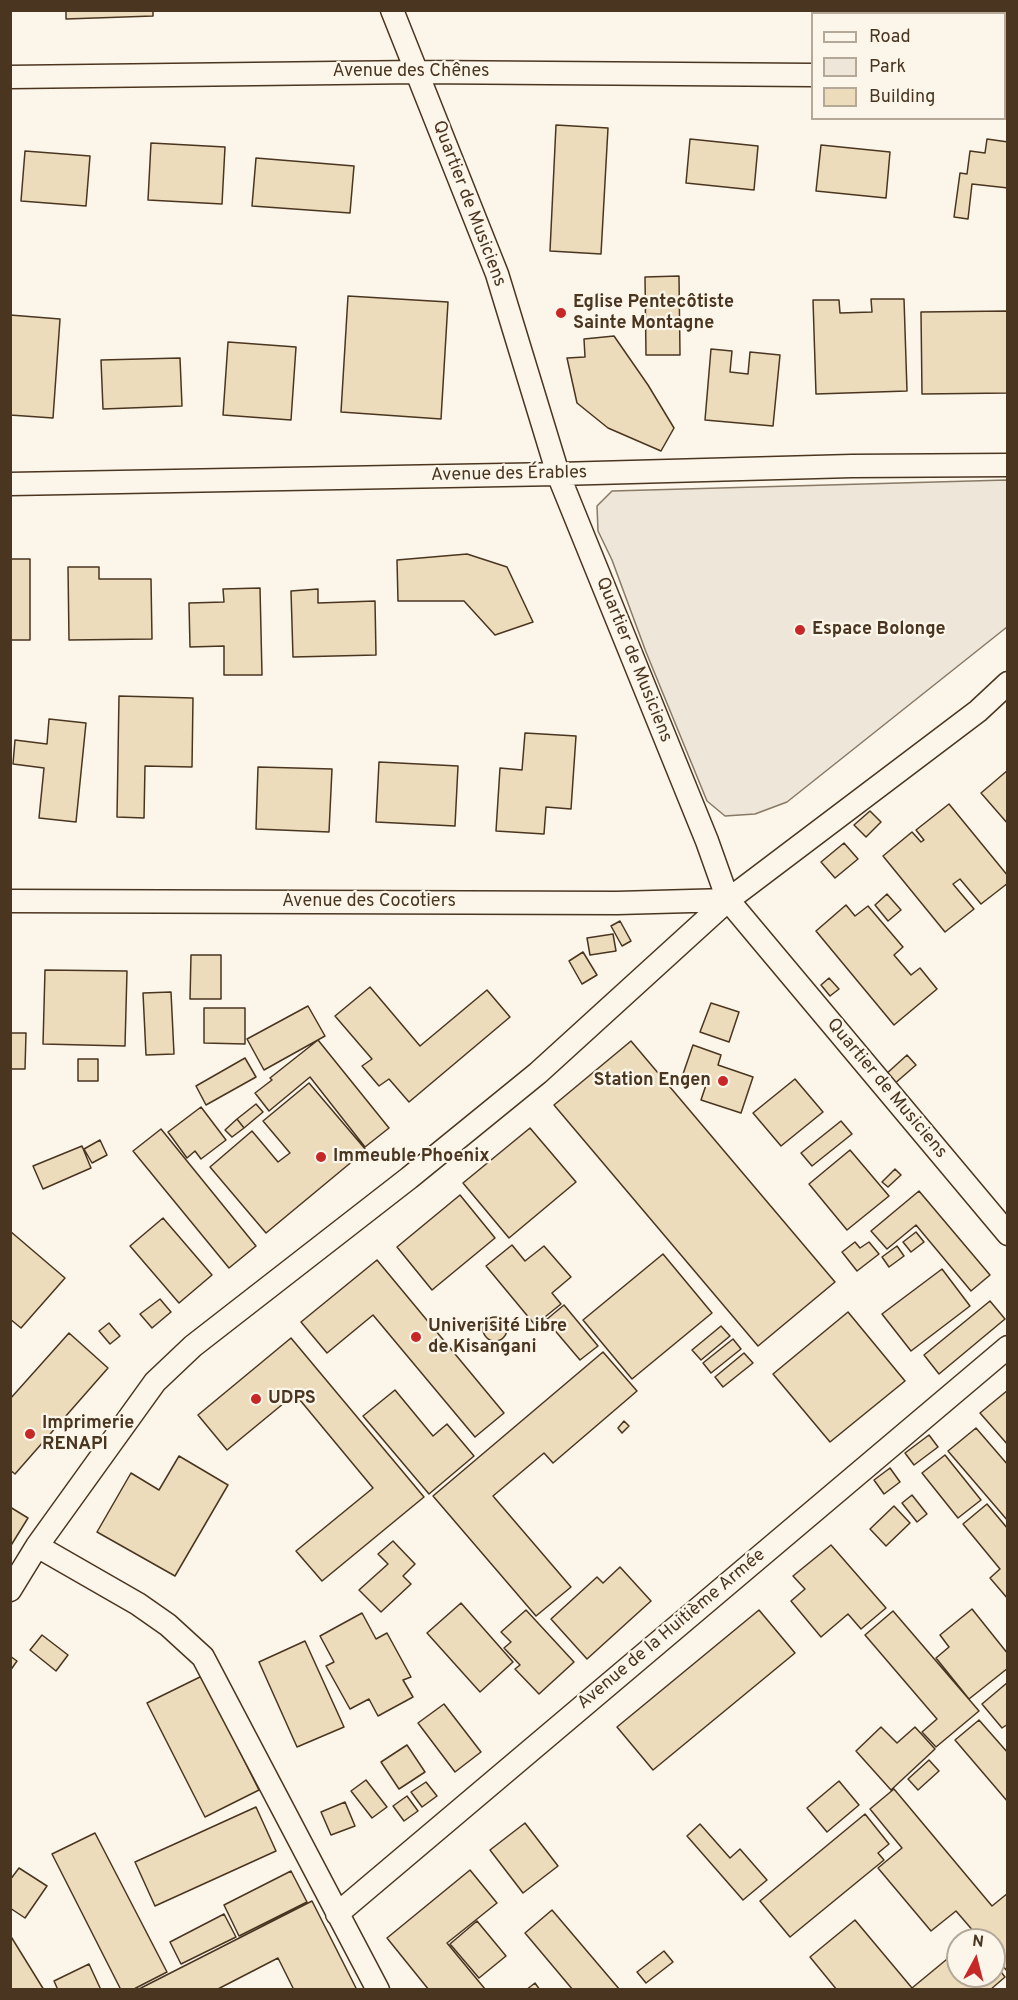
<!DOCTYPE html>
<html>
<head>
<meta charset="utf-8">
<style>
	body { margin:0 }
	#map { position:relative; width:1018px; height:2000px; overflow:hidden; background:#fbf6e9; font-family:Overpass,sans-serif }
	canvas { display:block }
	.frame { position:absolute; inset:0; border:12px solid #4a3520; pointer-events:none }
	.legend { position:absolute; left:811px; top:12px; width:195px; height:108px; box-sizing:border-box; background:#fbf6e9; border:2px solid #b4a999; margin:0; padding:8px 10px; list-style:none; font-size:18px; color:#4a3520 }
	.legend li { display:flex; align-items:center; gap:12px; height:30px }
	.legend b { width:30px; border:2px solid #b4a999 }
	.north { position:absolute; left:946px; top:1928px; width:60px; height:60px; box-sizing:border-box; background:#fbf6e9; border:2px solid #b4a999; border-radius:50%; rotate:7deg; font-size:16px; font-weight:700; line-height:24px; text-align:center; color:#4a3520 }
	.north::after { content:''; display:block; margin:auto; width:21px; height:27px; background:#c62828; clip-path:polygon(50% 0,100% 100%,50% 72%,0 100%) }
</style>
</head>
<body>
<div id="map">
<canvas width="1018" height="2000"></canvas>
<div class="frame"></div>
<ul class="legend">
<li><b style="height:8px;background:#fbf6e9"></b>Road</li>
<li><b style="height:16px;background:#ede6d9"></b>Park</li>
<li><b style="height:16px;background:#ecdcbc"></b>Building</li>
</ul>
<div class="north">N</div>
</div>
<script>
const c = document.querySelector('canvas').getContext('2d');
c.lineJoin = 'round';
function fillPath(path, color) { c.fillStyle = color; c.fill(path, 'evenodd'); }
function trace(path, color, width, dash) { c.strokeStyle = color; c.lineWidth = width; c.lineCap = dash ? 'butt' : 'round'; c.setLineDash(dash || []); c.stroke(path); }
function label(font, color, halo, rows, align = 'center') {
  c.font = font + ' Overpass,sans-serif'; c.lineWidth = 4.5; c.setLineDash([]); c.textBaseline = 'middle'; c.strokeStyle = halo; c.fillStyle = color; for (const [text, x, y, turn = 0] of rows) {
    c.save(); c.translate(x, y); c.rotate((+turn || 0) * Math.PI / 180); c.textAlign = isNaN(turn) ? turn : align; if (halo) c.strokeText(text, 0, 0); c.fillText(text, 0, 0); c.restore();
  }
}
const green = new Path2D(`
	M1007,480V627L787,802L755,814L725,816L707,801L646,652L612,560L598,531L597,506L612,491Z`);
const building = new Path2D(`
	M66,10H153V16L66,19Z
	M556,125L608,128L601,254L550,251Z
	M690,139L758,146L754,190L686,183Z
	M987,139L1008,142V188L972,184L968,219L954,217L960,173L967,174L970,151L985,153Z
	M151,143L225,147L222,204L148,200Z
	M821,145L890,152L886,198L816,191Z
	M25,151L90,156L86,206L21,201Z
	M256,158L354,166L350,213L252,206Z
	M679,276L680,355H646L645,277Z
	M348,296L448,302L441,419L341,412Z
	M871,299H904L907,391L816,394L813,300H839L840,313L872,312Z
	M1008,311V393L922,394L921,312Z
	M10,315L60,319L53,418L10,415Z
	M614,336L648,385L674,428L661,451L608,428L577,403L567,358L585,357L584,339Z
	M228,342L296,347L291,420L223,415Z
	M711,349L732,351L730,372L748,374L750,352L780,355L773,426L705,420Z
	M180,358L182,406L103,409L101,360Z
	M467,554L507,567L533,622L495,635L464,601H398L397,560Z
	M10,559H30V640H10Z
	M68,567H99V579H151L152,639L69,640Z
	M260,588L262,675H224V646L190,647L189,603L224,602L223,589Z
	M318,589V603L375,601L376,655L293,657L291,591Z
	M119,696L193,698L192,767L145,766L144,818L117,817Z
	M49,719L86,723L76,822L39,818L44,768L13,764L15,740L47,744Z
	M525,733L576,736L571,809L546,807L544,834L496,831L500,768L522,770Z
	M379,762L458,766L455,826L376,822Z
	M258,767L332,769L329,832L256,829Z
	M1008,770V824L981,793Z
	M949,804L1008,876V883L981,904L960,879L953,884L974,909L945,932L883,856L912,832L921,842L924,840L916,830Z
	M870,811L881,822L866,837L854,825Z
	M844,843L858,859L835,878L821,862Z
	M887,894L901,910L888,921L875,905Z
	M846,905L855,916L868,906L903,947L894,955L911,975L920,968L937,989L894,1025L816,931Z
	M620,921L631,941L622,946L611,926Z
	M613,934L616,951L590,955L587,938Z
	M583,952L597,975L582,984L569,961Z
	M191,955H221V999H190Z
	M45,970L127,971L125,1046L43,1044Z
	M829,978L839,989L830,996L821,985Z
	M370,987L420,1046L487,990L510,1017L409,1102L389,1079L379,1086L362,1066L372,1059L335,1016Z
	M171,992L174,1054L146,1055L143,993Z
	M711,1003L739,1012L729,1042L700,1032Z
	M308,1006L325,1036L264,1070L247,1039Z
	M204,1008H245V1044L204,1043Z
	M10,1033H26L25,1069H10Z
	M318,1040L389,1128L365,1147L310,1077L269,1111L255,1093L272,1080L270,1078Z
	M631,1041L835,1282L758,1346L554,1105Z
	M693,1045L721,1055L718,1065L753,1077L741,1113L701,1100L706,1085L682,1077Z
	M907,1055L916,1065L893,1085L885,1075Z
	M245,1058L256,1077L206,1105L196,1086Z
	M78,1059H98V1081H78Z
	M795,1079L823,1112L781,1146L753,1113Z
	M309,1083L366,1150L266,1233L210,1167L252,1131L278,1162L290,1153L263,1121Z
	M256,1104L263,1112L244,1128L237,1119Z
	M201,1107L226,1140L201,1159L195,1151L187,1158L168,1132Z
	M237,1119L244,1128L232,1137L225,1130Z
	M841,1121L852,1134L812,1166L801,1153Z
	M530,1128L576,1182L509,1238L463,1183Z
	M161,1129L256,1246L229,1268L133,1151Z
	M100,1140L107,1155L92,1163L84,1149Z
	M82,1146L91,1168L43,1189L33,1166Z
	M850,1150L889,1196L847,1230L809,1184Z
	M895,1169L901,1175L888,1187L882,1182Z
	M919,1191L990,1275L971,1291L916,1225L887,1249L871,1231Z
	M460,1195L495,1238L432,1290L397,1247Z
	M163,1218L212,1275L179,1303L130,1246Z
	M10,1231L65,1278L21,1328L10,1319Z
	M916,1232L924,1242L911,1252L903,1242Z
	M855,1242L860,1248L869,1242L879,1254L857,1271L842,1252Z
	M512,1245L525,1261L544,1246L571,1277L552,1293L561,1304L535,1325L486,1266Z
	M897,1246L904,1256L889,1267L882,1257Z
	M663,1254L712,1313L632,1379L583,1320Z
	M377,1260L504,1413L475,1437L373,1315L327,1353L301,1322Z
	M942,1269L970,1306L911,1351L882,1314Z
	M160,1299L171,1312L152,1328L140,1314Z
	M990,1301L1005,1319L939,1374L924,1355Z
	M564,1305L598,1346L580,1360L546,1320Z
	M848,1312L905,1381L830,1442L773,1374Z
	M483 1329a12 12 0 1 1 24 0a12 12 0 1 1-24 0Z
	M109,1323L120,1336L110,1344L99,1331Z
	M721,1326L730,1336L701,1360L692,1350Z
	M69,1333L108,1368L15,1474L10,1470V1399Z
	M291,1338L424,1497L322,1581L296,1551L373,1488L295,1394L227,1450L198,1415Z
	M733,1339L741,1349L711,1373L703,1363Z
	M603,1352L637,1391L553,1463L544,1453L493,1496L571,1587L536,1616L433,1496Z
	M744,1353L753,1363L723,1387L715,1377Z
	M395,1390L433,1436L447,1424L474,1456L429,1494L363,1416Z
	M1008,1390V1445L980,1413Z
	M624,1421L629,1426L622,1433L618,1428Z
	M976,1428L1008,1465V1521L948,1451Z
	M929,1435L938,1447L914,1465L905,1453Z
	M945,1455L981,1500L958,1518L922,1473Z
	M179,1456L228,1485L175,1576L97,1532L131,1473L159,1490Z
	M890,1468L900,1482L884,1494L874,1480Z
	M912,1495L927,1514L917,1522L902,1503Z
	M987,1504L1008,1529V1599L990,1578L1000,1569L963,1524Z
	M894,1506L910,1523L886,1546L870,1529Z
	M10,1507L28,1518L10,1547Z
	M393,1541L415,1564L403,1576L411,1584L381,1612L359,1590L388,1564L378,1554Z
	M831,1545L886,1608L861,1629L848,1614L821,1637L791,1601L805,1589L793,1576Z
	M620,1567L651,1601L587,1659L551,1619L597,1577L603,1583Z
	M461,1603L513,1662L480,1692L427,1633Z
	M972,1609L1008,1654V1668L969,1699L936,1658L949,1647L940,1635Z
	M526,1610L574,1662L539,1694L515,1669L520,1665L504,1648L511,1642L501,1632Z
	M759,1610L795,1653L653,1770L617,1727Z
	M893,1611L979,1711L936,1747L922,1732L937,1719L865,1635Z
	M362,1613L376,1639L387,1633L411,1677L403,1680L413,1697L378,1716L369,1699L350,1709L326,1666L334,1662L320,1636Z
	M42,1635L68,1655L56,1671L30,1650Z
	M305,1641L344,1727L297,1747L259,1662Z
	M10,1656L17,1661L10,1671Z
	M202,1676L259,1790L205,1817L147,1703Z
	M1008,1682V1724L1002,1728L982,1704Z
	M444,1704L481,1752L455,1772L418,1723Z
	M979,1720L1008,1753V1802L955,1740Z
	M881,1727L897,1743L915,1727L935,1749L891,1790L856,1751Z
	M407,1745L425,1772L399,1789L381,1762Z
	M929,1760L939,1771L918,1790L908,1779Z
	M366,1780L387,1807L372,1818L351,1791Z
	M839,1781L859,1805L827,1832L807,1808Z
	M426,1782L437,1796L422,1807L411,1792Z
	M894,1789L992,1906L1008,1893V1972L994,1956V1940H981L956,1911L931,1931L878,1868L902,1848L870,1809Z
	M407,1796L418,1811L404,1821L393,1806Z
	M345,1802L355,1826L331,1835L321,1812Z
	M256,1807L276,1851L155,1906L135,1862Z
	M865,1814L889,1844L878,1853L884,1860L790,1937L760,1901Z
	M525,1823L558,1866L523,1893L490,1850Z
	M700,1824L730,1858L740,1849L767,1880L743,1900L687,1836Z
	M95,1833L167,1972L132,1990H121L52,1854Z
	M19,1868L47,1886L25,1918L10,1908V1880Z
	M470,1870L497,1903L447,1943L485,1989L429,1990L387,1938Z
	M291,1871L307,1902L239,1936L224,1905Z
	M312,1901L357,1990H294L278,1958L216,1990H137Z
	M552,1910L620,1990H573L525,1933Z
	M224,1914L236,1937L181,1964L170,1942Z
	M855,1920L912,1988L958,1950V1976H994V1963L1005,1977L990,1990H837L810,1957Z
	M477,1921L506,1956L479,1978L450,1944Z
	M10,1935L44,1990H10Z
	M664,1951L673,1962L646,1983L637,1972Z
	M89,1964L101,1990H58L54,1981Z
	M535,1983L540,1990H526Z`);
const street = new Path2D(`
	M392,10L497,274L558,474L707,841L728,900L1008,1234
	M1004,76H1008
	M10,77L417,72L812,75
	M10,484L558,474L852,466L1008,465
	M10,901L617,903L728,900
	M37,1546L138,1604L168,1625L203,1657L378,1990
	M10,1590L37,1546L155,1382L193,1346L409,1178L538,1073L728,900L978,711L1008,683
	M337,1914L1008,1347`);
const markers = [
	[561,313,6,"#c62828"],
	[800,630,6,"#c62828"],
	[723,1081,6,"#c62828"],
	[321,1157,6,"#c62828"],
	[416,1337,6,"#c62828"],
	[256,1399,6,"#c62828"],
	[30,1434,6,"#c62828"]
];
const streetNames = [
	["Avenue des Chênes",411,72],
	["Quartier de Musiciens",468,204,69],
	["Avenue des Érables",509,475,-1],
	["Quartier de Musiciens",633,660,68],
	["Avenue des Cocotiers",369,902],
	["Quartier de Musiciens",886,1089,50],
	["Avenue de la Huitième Armée",672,1630,-40]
];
const poiNames = [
	["Eglise Pentecôtiste",573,303],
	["Sainte Montagne",573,324],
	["Espace Bolonge",812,630],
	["Station Engen",711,1081,"right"],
	["Immeuble Phoenix",333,1157],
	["Univerisité Libre",428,1327],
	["de Kisangani",428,1348],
	["UDPS",268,1399],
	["Imprimerie",42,1424],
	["RENAPI",42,1445]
];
fillPath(green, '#ede6d9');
trace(green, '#887966', 1.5);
fillPath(building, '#ecdcbc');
trace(building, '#4a3520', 1.5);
trace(street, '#4a3520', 25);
trace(street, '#fbf6e9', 22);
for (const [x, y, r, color] of markers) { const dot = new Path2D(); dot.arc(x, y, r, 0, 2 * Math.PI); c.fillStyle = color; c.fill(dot); trace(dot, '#fbf6e9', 2); }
label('18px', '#4a3520', '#fbf6e9', streetNames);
label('bold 18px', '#4a3520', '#fbf6e9', poiNames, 'left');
</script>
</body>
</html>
